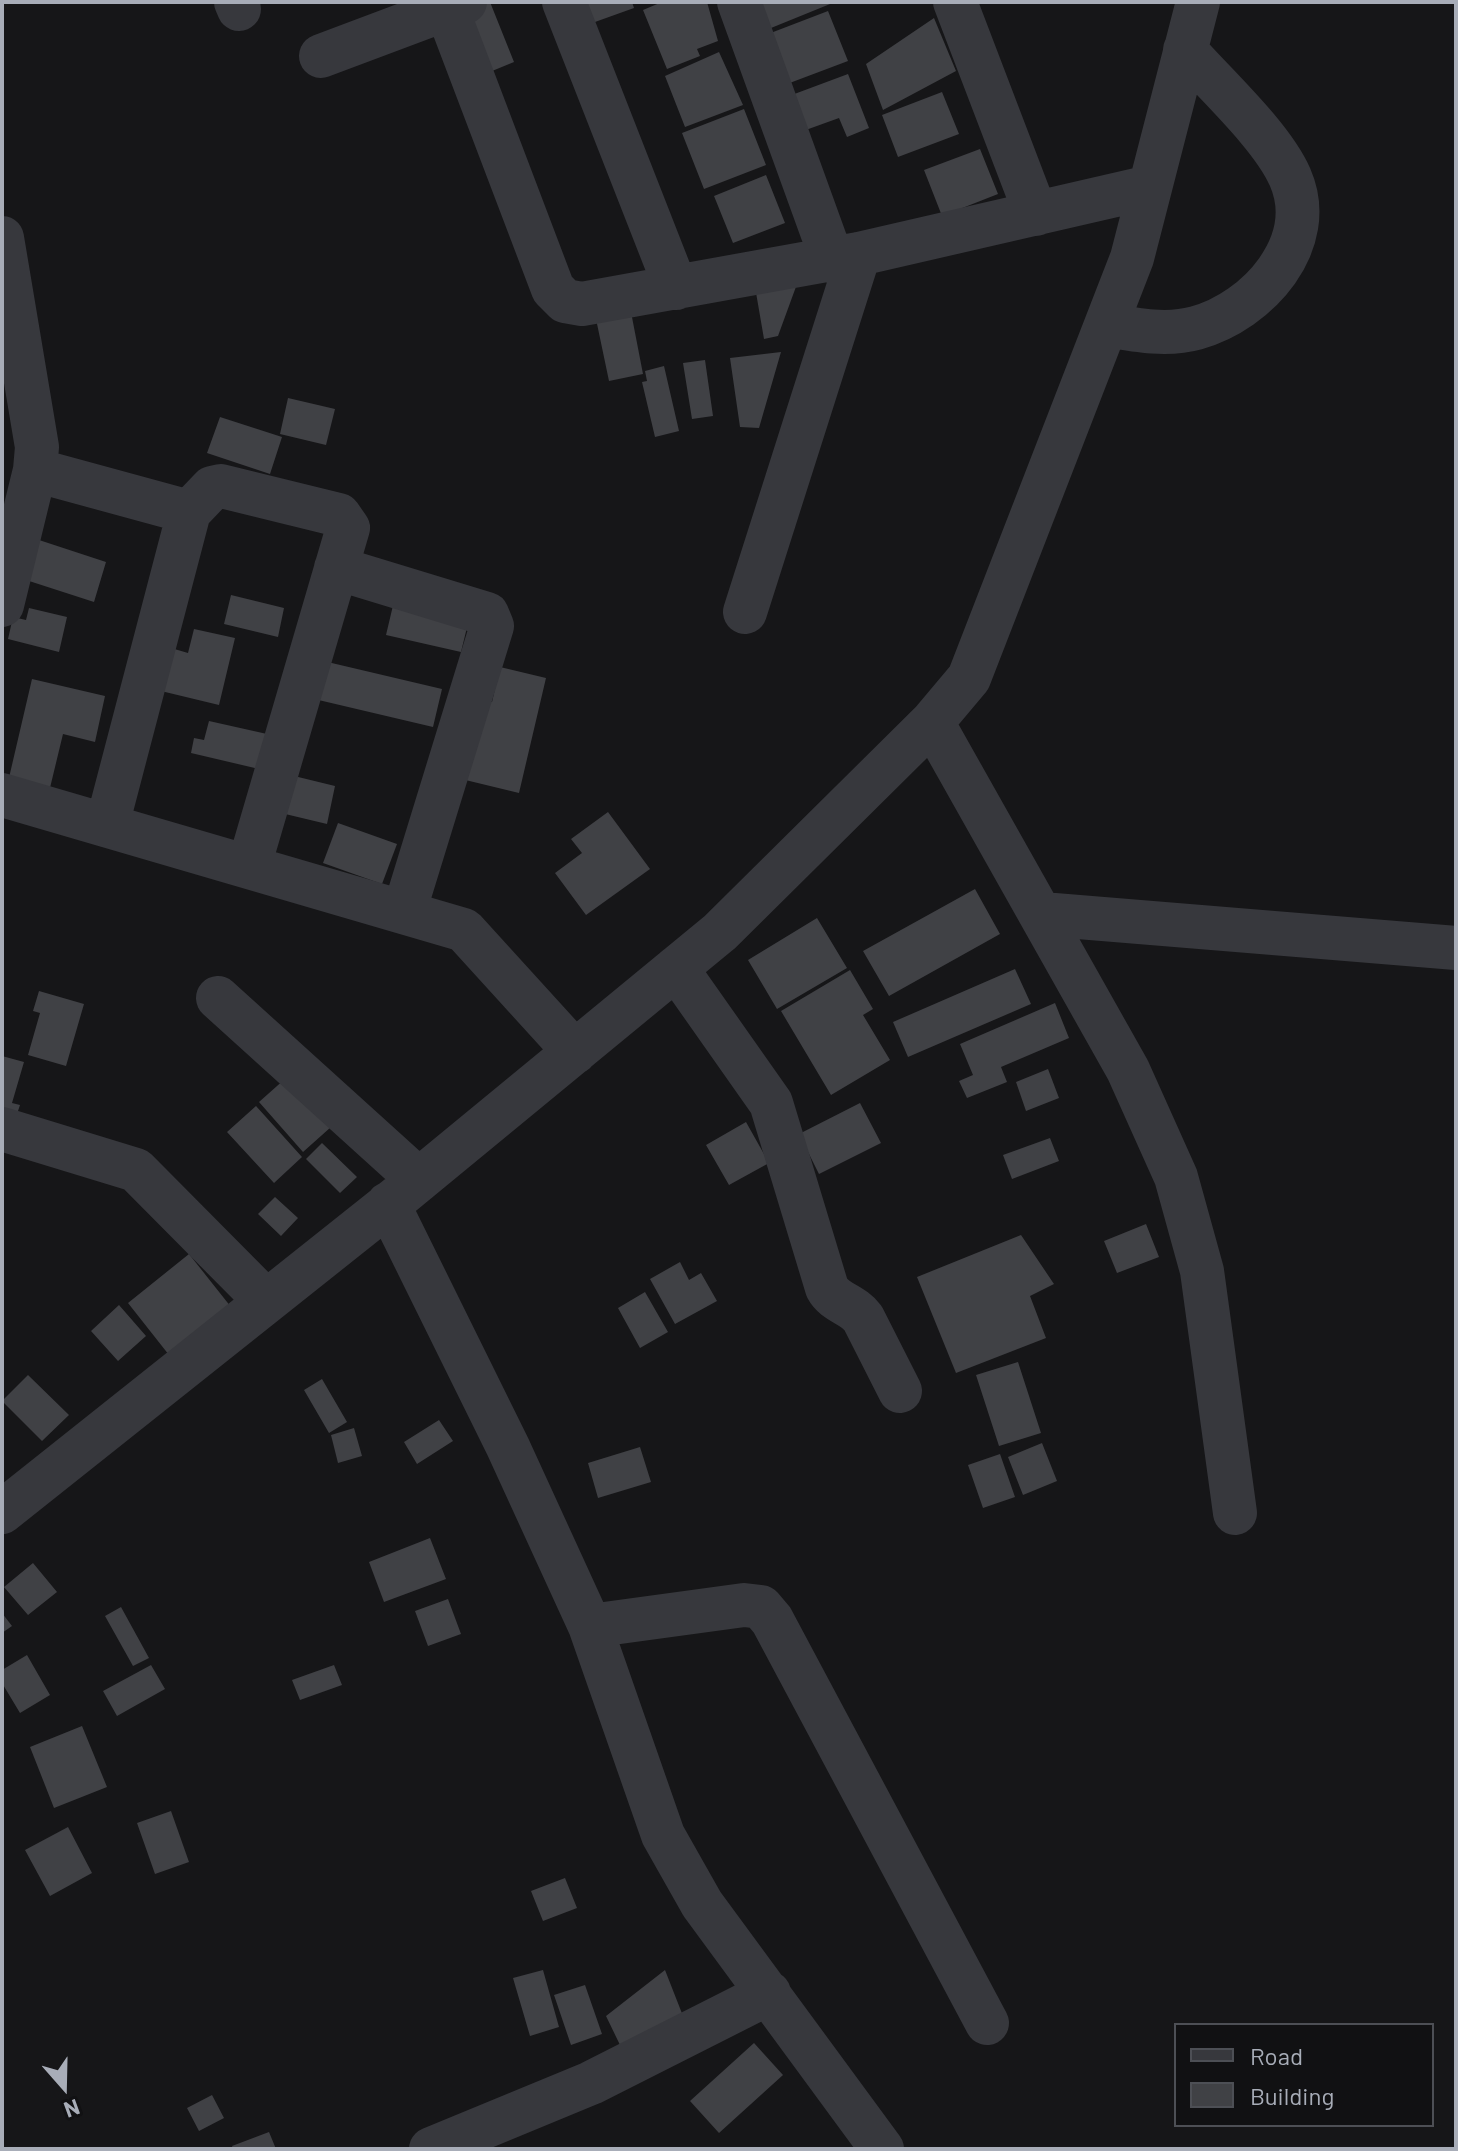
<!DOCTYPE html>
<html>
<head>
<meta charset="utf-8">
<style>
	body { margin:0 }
	#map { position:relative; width:1458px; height:2151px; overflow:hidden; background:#161618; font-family:Barlow,sans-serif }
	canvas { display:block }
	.frame { position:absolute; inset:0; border:4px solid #a8adb8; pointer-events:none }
	.legend { position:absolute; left:1174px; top:2023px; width:260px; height:104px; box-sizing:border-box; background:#111113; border:2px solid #4d4f55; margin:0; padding:10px 14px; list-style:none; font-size:24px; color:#a8adb8 }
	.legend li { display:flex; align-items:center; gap:16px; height:40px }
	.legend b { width:40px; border:2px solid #4d4f55 }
	.north { position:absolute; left:24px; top:2047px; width:80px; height:80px; -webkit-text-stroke:6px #111113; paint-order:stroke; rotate:160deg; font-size:22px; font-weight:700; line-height:32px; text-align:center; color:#a8adb8 }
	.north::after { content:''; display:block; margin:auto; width:28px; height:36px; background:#a8adb8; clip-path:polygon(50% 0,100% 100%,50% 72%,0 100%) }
</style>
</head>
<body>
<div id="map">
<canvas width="1458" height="2151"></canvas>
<div class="frame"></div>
<ul class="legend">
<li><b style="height:10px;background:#37383d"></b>Road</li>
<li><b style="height:22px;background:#404145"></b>Building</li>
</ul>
<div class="north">N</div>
</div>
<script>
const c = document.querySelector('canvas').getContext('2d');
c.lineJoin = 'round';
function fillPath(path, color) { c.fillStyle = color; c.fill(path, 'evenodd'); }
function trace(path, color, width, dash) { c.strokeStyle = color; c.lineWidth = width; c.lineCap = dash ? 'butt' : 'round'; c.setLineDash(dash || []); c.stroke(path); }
const building = new Path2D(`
	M485,2H490L514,62L475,78L450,16Z
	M572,2H632L634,8L581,27Z
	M662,2H707L718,41L697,49L700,56L667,69L643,10Z
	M761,2H835L771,28Z
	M828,11L848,61L787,84L768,34Z
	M934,18L956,71L883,110L866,64Z
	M719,52L743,105L685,127L665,76Z
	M848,74L869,128L847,137L839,118L803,131L789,96Z
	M942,92L959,134L898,157L882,115Z
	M744,109L766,165L704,189L682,133Z
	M980,149L998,194L942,216L924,170Z
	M766,175L785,223L733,243L714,196Z
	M801,273L778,336L764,339L754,281Z
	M631,312L643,374L609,381L596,319Z
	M781,352L759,428L740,427L730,358Z
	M705,360L713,416L692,419L683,363Z
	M664,366L679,431L655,437L642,382L647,381L645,371Z
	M288,398L335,409L326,445L280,434Z
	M220,417L282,437L270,474L207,453Z
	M39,540L106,562L94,602L26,580Z
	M231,595L284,608L278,637L224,624Z
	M395,597L470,615L461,652L386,635Z
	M29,608L67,617L59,652L8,639L13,617L26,620Z
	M194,629L235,638L219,705L161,691L171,648L188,653Z
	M319,660L442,689L433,727L310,698Z
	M500,667L546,678L519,793L453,777L472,697L492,702Z
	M32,679L105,696L95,742L63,734L49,792L8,782Z
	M209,721L267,734L259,769L191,753L194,738L204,740Z
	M290,775L335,786L327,824L281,813Z
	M608,812L650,869L586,915L555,873L582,853L571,839Z
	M338,823L397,844L382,884L323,863Z
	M975,889L1000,934L889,996L863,951Z
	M817,918L847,968L777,1009L748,960Z
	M1015,969L1031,1004L908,1057L893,1022Z
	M850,970L873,1009L863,1015L890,1060L831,1095L781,1011Z
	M39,991L84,1004L66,1066L28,1055L40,1013L33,1011Z
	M1055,1003L1069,1038L1001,1067L1007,1082L967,1098L959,1081L973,1075L960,1044Z
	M2,1056L24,1062L12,1103L20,1105L15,1120L2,1117Z
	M1048,1069L1059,1098L1026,1111L1016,1082Z
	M286,1078L331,1127L303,1152L259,1102Z
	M860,1103L881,1143L819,1174L799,1134Z
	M256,1106L302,1157L274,1183L227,1132Z
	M746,1122L769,1163L729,1185L706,1145Z
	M1050,1138L1059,1161L1012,1179L1003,1155Z
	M322,1143L357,1177L340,1193L306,1159Z
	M275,1197L298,1218L281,1236L258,1214Z
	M1146,1224L1159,1257L1117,1273L1104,1241Z
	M1021,1235L1054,1284L1030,1296L1046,1338L956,1373L917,1277Z
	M189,1254L231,1307L169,1355L128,1303Z
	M680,1262L689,1280L701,1273L717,1301L675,1324L650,1279Z
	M645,1292L668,1332L640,1348L618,1308Z
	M119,1305L146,1336L118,1361L91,1331Z
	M1018,1362L1041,1433L999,1446L976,1375Z
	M28,1375L69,1415L42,1441L2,1401Z
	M322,1379L347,1422L329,1433L304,1390Z
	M439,1420L453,1441L417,1464L404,1442Z
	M354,1428L362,1456L338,1463L331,1435Z
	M1042,1443L1057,1481L1023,1495L1008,1457Z
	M640,1447L651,1482L598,1498L588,1463Z
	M1000,1454L1015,1497L983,1508L968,1465Z
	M430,1538L446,1579L384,1602L369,1562Z
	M33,1563L57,1592L28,1615L4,1587Z
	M448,1599L461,1634L428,1646L415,1611Z
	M121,1607L149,1658L133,1666L105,1616Z
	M2,1613L12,1626L2,1633Z
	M27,1655L50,1695L20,1713L2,1683V1670Z
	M151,1665L165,1689L117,1716L103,1691Z
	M334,1665L342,1685L300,1700L292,1680Z
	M82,1726L107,1787L54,1808L30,1747Z
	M171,1811L189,1862L155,1874L137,1823Z
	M68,1827L92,1873L50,1896L25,1850Z
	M565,1878L577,1908L543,1921L531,1891Z
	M543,1970L559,2027L530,2036L513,1978Z
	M665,1970L683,2016L620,2045L606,2016Z
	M585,1985L602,2034L571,2045L554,1995Z
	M754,2043L783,2075L719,2133L690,2101Z
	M212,2095L224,2118L199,2131L187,2108Z
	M269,2132L276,2149H233L232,2146Z`);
const minor = new Path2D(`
	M236,2L239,9
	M444,2L553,289L565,301L582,304L859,254L1150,187
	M564,2L676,288
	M739,2L832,259
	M955,2L1036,214
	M321,56L465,2
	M2,238L37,447L35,470L2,605
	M1106,325C1135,330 1167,336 1196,328C1258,311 1319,243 1290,177C1272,136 1216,85 1185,50
	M35,470L189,512
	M336,568L487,614L492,626L404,912
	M745,612L859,254
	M932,722L1128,1070L1176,1177L1202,1271L1235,1513
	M2,795L464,930L575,1052
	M107,825L189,512L212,488L221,486L339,515L348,528L249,866
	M1042,914L1456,948
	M676,968L771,1103L827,1288C835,1303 853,1304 863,1318L900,1391
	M218,998L419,1180
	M2,1129L136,1170L266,1301
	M388,1204L508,1447L590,1626L663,1835L702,1904L882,2149
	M2,1512L403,1193L720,932L932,722L969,678L1132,258L1198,2
	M590,1626L744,1605L761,1607L772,1620L987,2023
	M431,2149L591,2083L769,1993`);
fillPath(building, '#404145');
trace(minor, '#37383d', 44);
</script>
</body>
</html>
